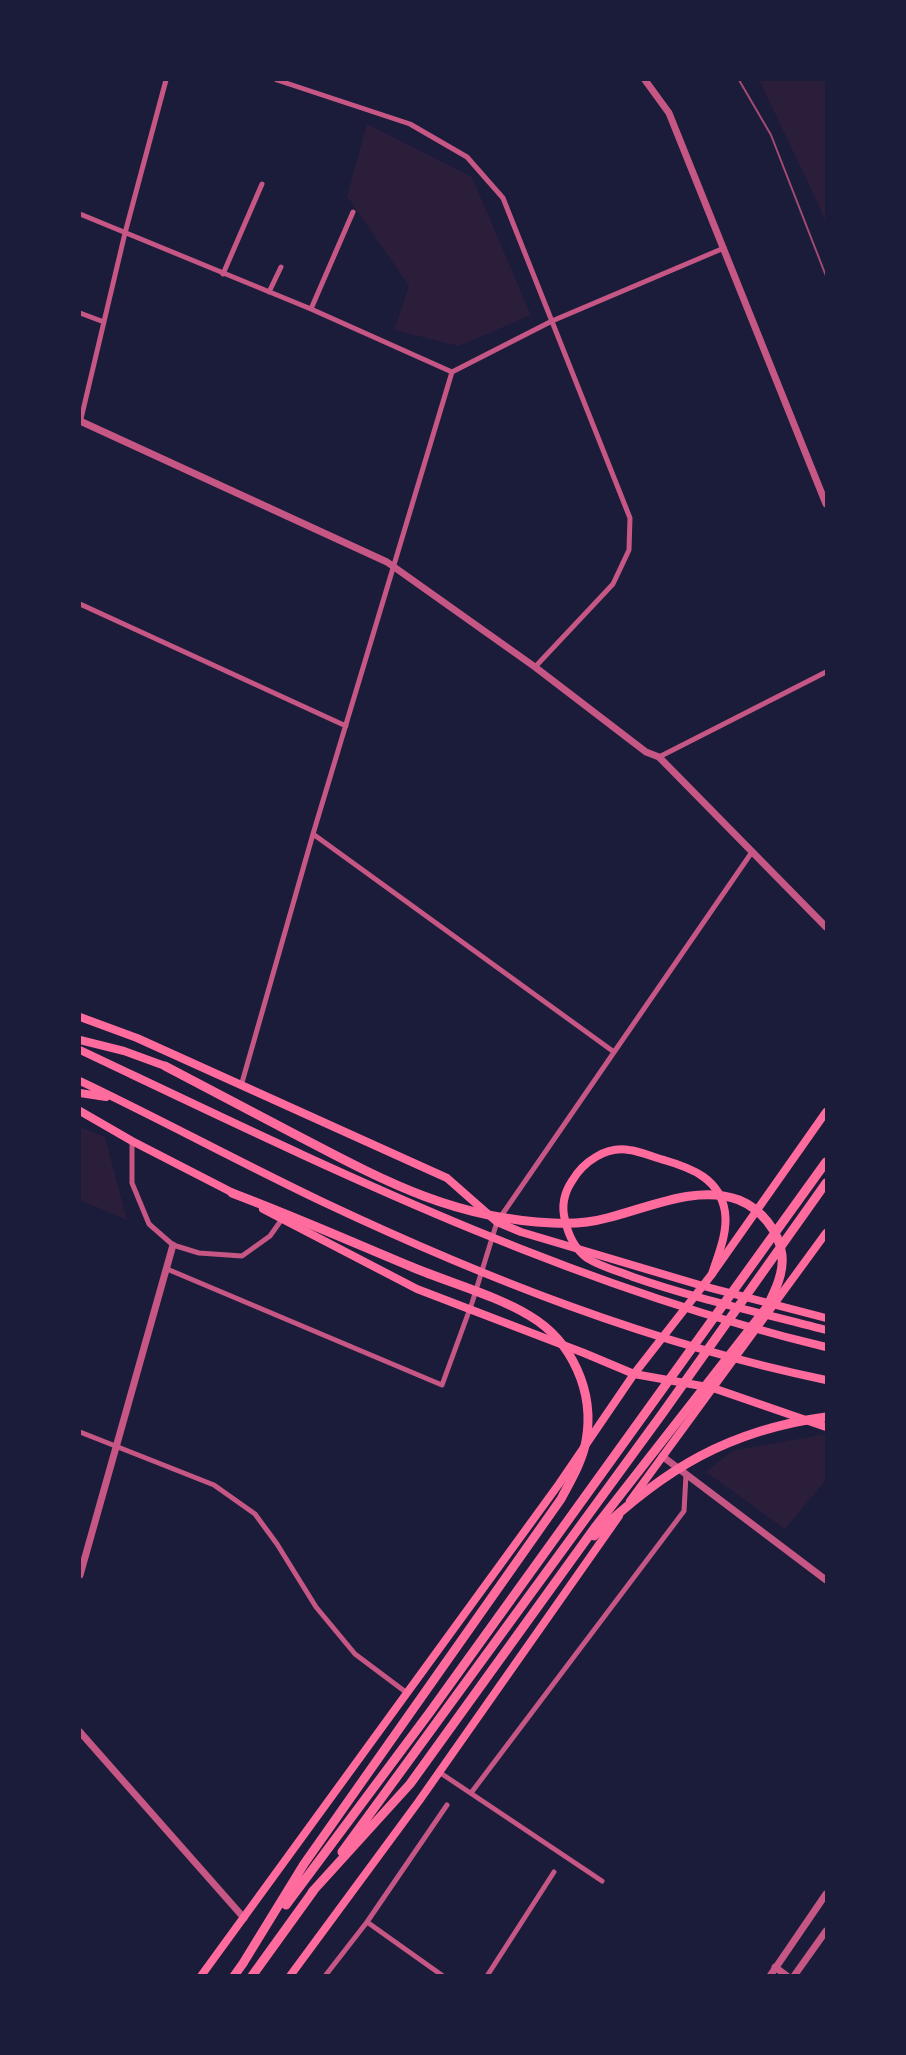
<!DOCTYPE html>
<html>
<head>
<meta charset="utf-8">
<style>
	body { margin:0 }
	#map { position:relative; width:906px; height:2055px; overflow:hidden; background:#1b1b3a; font-family:"PT Sans Narrow",sans-serif }
	canvas { display:block }
	.frame { position:absolute; inset:0; border:81px solid #1b1b3a; pointer-events:none }
</style>
</head>
<body>
<div id="map">
<canvas width="906" height="2055"></canvas>
<div class="frame"></div>
</div>
<script>
const c = document.querySelector('canvas').getContext('2d');
c.lineJoin = 'round';
function fillPath(path, color) { c.fillStyle = color; c.fill(path, 'evenodd'); }
function trace(path, color, width, dash) { c.strokeStyle = color; c.lineWidth = width; c.lineCap = dash ? 'butt' : 'round'; c.setLineDash(dash || []); c.stroke(path); }
const green = new Path2D(`
	M759,80H826V224L820,208Z
	M367,124L472,177L531,315L459,346L394,330L409,286L347,196Z
	M80,1127L105,1137L127,1220L80,1200Z
	M826,1434V1481H825L785,1529L706,1472L732,1451Z`);
const minor = new Path2D(`
	M277,80L410,124L467,157L503,198L630,518L629,550L613,584L535,667
	M80,214L311,309L452,372
	M223,274L262,184
	M269,292L281,267
	M311,309L353,212
	M80,313L104,322
	M452,372L552,321L724,248
	M80,423L125,233L166,80
	M80,604L346,726
	M659,757L826,672
	M313,834L614,1052
	M241,1086L313,834L452,372
	M132,1141V1183L149,1224L173,1245L199,1253L242,1256L270,1236L282,1219
	M167,1269L442,1385L472,1303L497,1222L752,852
	M80,1432L214,1485L255,1514L277,1544L316,1607L355,1654L407,1693
	M439,1772L602,1881
	M471,1793L684,1511L686,1475
	M325,1976L367,1922
	M443,1976L367,1922L447,1805
	M487,1976L554,1872`);
const tertiary = new Path2D(`
	M645,80L669,113L826,504
	M80,421L387,562L535,667L646,752L659,757L826,927
	M662,1456L826,1580
	M80,1575L173,1245
	M80,1732L244,1918
	M775,1967L787,1976
	M770,1976L826,1894
	M794,1976L826,1931`);
const secondary = new Path2D(`
	M80,1017L137,1038L447,1178L497,1222L521,1232L703,1286L826,1318
	M80,1111L132,1141L237,1195
	M263,1209L417,1289L584,1353L634,1374L713,1388L826,1427
	M630,1501L826,1233
	M201,1976L559,1484L634,1374L712,1274L826,1112
	M290,1976L419,1801L619,1516`);
const primary = new Path2D(`
	M712,1274C718,1255 728,1233 725,1212C720,1179 692,1168 664,1160C652,1157 640,1151 629,1150C606,1146 583,1162 572,1181C564,1193 561,1205 565,1220C568,1234 575,1249 587,1258C601,1267 618,1271 633,1277C696,1299 762,1313 826,1330`);
const trunk = new Path2D(`
	M80,1040L124,1051L165,1066
	M80,1050C323,1165 563,1284 826,1347
	M80,1081C162,1120 241,1163 323,1202C484,1278 652,1344 826,1380
	M80,1093L106,1097`);
const motorway = new Path2D(`
	M165,1066C211,1090 256,1114 302,1138C386,1182 455,1219 553,1223C571,1224 589,1223 607,1218C648,1208 697,1184 739,1200C761,1209 779,1231 782,1255C784,1273 775,1291 767,1307L596,1526L410,1784L312,1892
	M232,1193C293,1216 352,1242 412,1267C450,1283 495,1295 530,1316C572,1341 595,1392 586,1441C582,1462 571,1480 561,1499L304,1864L242,1965
	M594,1536C664,1469 729,1430 826,1417
	M342,1852L662,1414L826,1183
	M286,1905L430,1712L826,1162
	M234,1976L244,1962
	M252,1976L314,1890`);
const rail = new Path2D(`
	M739,80L771,135L826,276`);
fillPath(green, '#2a1e3b');
trace(minor, '#c65784', 5);
trace(tertiary, '#c65784', 7);
trace(secondary, '#ff6b9d', 8);
trace(primary, '#ff6b9d', 8);
trace(trunk, '#ff6b9d', 8);
trace(motorway, '#ff6b9d', 9);
trace(rail, '#a44b75', 2);
</script>
</body>
</html>
